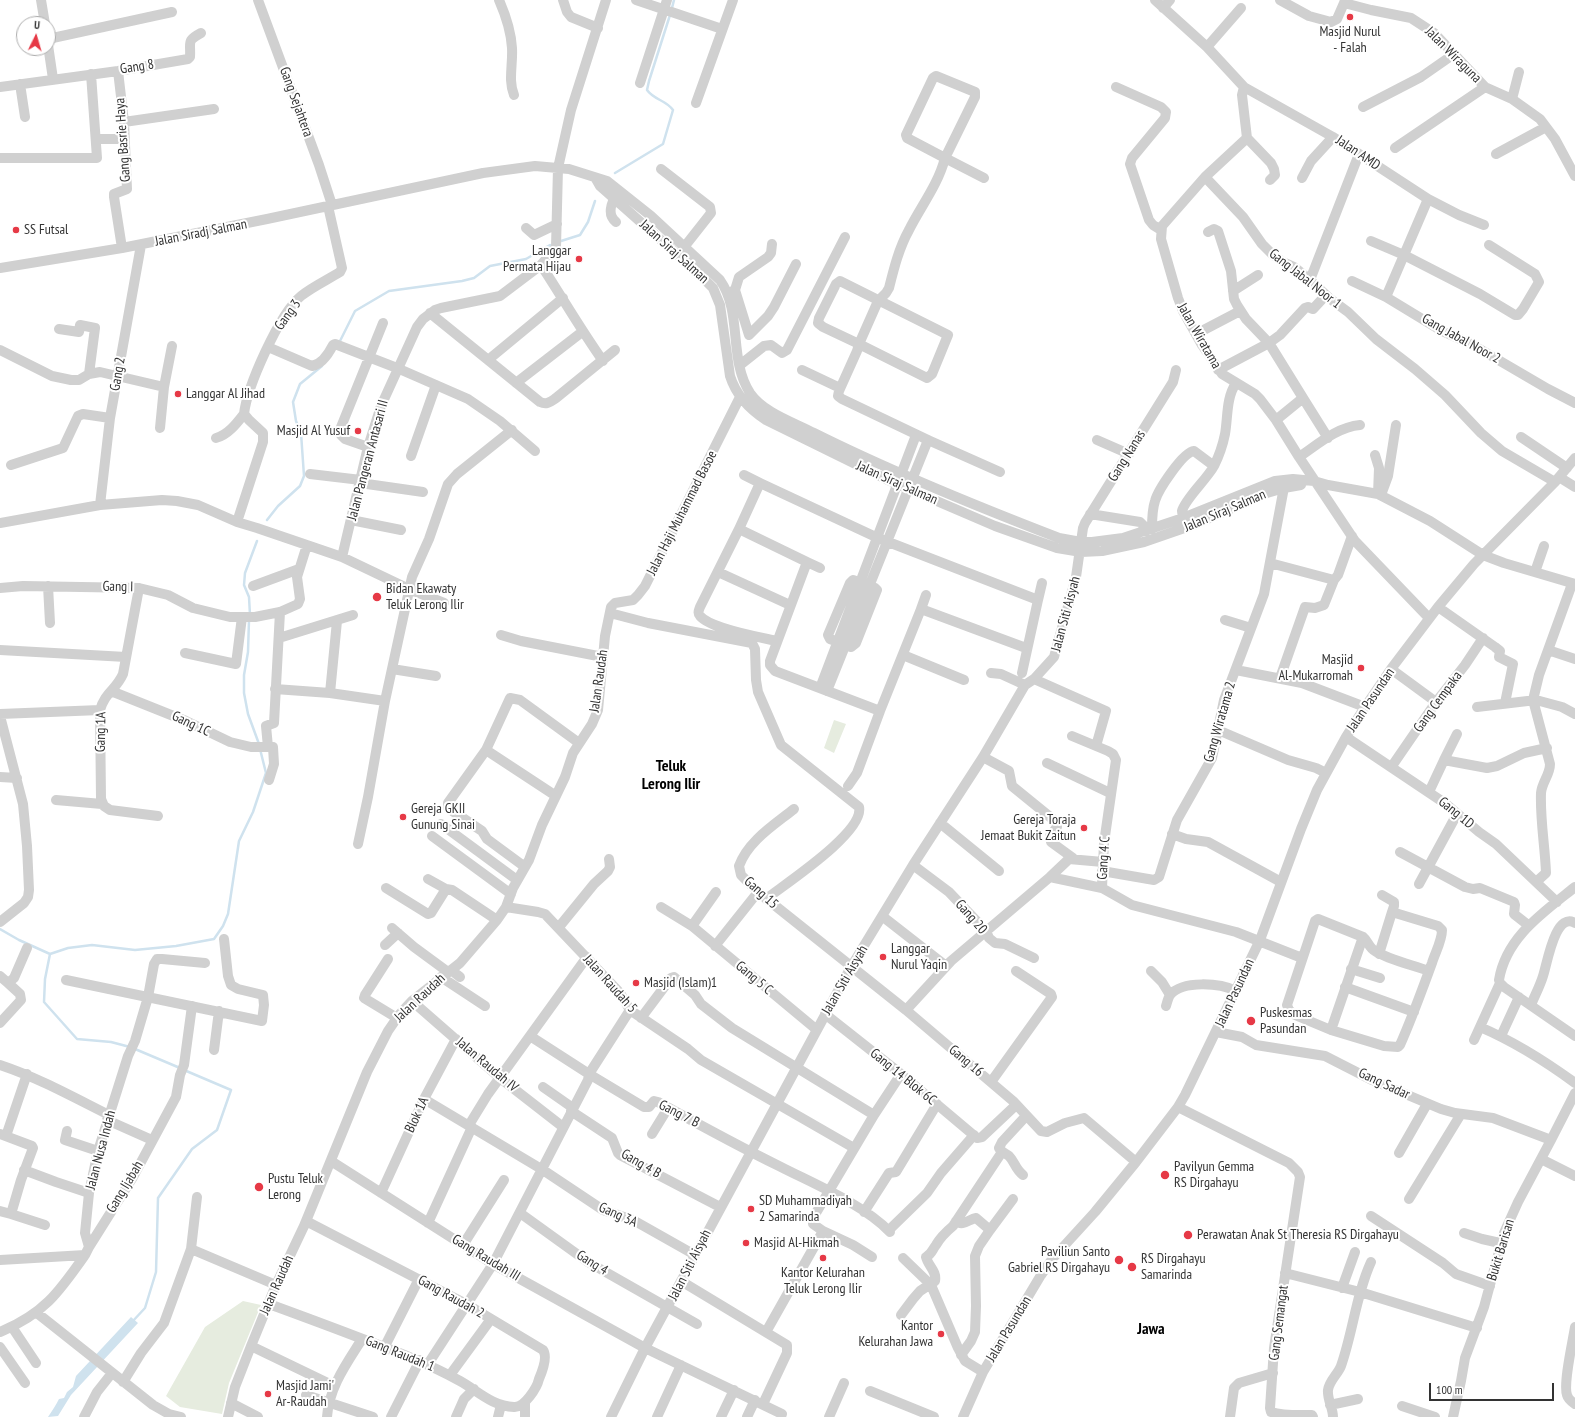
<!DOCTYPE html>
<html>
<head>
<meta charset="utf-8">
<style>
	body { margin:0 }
	#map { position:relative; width:1575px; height:1417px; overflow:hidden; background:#fff; font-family:"PT Sans Narrow",sans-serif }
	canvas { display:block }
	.north { position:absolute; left:16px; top:16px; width:40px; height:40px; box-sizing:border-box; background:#fff; border:1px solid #adadad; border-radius:50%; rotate:5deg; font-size:11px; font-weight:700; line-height:16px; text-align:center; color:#333 }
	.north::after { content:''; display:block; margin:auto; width:14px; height:18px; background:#e63946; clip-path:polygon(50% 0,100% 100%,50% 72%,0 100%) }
	.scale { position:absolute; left:1429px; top:1383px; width:125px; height:18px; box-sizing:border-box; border:2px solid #333; border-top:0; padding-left:5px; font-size:12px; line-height:14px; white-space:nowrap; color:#333; -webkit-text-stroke:3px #fff; paint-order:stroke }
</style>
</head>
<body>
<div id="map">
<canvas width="1575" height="1417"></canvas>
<div class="north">U</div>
<div class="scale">100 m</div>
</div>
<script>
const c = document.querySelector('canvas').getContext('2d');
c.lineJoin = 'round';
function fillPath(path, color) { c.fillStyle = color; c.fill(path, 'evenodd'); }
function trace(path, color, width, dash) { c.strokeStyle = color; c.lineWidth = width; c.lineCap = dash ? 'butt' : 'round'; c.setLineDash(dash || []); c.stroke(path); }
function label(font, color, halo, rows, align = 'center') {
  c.font = font + ' "PT Sans Narrow",sans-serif'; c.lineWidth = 4; c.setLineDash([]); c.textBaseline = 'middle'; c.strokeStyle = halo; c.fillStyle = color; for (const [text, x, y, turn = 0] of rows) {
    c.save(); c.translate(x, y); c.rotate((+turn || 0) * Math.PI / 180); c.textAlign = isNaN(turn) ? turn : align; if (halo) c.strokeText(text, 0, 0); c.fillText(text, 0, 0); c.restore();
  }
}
const green = new Path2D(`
	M834,720L846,724L834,753L824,748Z
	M243,1301L261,1305L229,1383L222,1414L180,1407L166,1396L205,1327Z`);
const water = new Path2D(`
	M131,1317L138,1323L71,1395L58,1416L48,1417C52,1411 56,1405 59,1399L64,1398L67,1392L73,1387L76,1376Z`);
const stream = new Path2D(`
	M672,8L674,0
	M615,173L663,144L673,110C666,100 654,100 647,90L649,81L670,15
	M561,241L580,235L588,222L595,201
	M339,343L355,311L389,291L462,281L474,278L490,266L526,259L550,245
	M267,520L278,506L300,486L304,476L301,433L296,421L293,402L300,384L322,366
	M250,615L249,597L244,585L245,573L257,541
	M249,620L248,652L244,675V693L248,714L259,744
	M0,929L19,940L50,954
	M130,1047L111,1042L77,1039L44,1002L45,979L50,954L68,948L92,945L135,950L176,946L214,939L223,926L228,914L239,841L253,812L266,773L260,749
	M135,1049L180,1068
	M132,1322L145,1308L156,1272L158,1198L192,1149L217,1130L231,1090L184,1070`);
const minor = new Path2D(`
	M41,0L45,24
	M258,0L319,165L332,205
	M499,0C506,16 511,31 512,48C513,64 508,81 514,95
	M563,0L567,12L571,17L598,28
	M636,0L722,29
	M1155,0L1207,47L1244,87L1333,137L1428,199L1459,215L1484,225
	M1280,0L1309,16L1331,22L1337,19L1344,3
	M1345,0L1344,3L1371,10L1411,18L1434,33L1485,87L1512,99L1540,119L1555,139L1575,176
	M1163,8L1170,0
	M48,39L172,12
	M48,45L53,79
	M1207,47L1241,8
	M118,71L124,122L127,189L114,194V197L122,248
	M640,83L667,0
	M20,84L25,117
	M0,87L118,71L188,59L190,57C191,42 186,41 201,33
	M1116,87L1161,107L1166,112L1165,118L1132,158L1130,164L1149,220L1153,225L1161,230
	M1244,87L1242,95L1247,138L1205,177L1162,226L1161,239L1178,298L1183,311L1202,345L1222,374L1255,394L1260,399L1276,420L1299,457L1355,541L1429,618
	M1512,99L1519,72
	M696,103L733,0
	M1363,107L1421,77L1454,54
	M124,122L214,109
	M1247,138L1271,163L1274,169L1275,175L1270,180
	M96,139H124
	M1395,148L1485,87
	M1496,154L1546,127
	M0,158H97L91,74
	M661,169L710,207L711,213L685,246
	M1205,177L1243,217L1262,244L1273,255L1283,262L1294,267L1310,280L1329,298L1348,312L1376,339L1415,369L1445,395L1481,433L1502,451L1555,482
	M984,178L945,158L975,97V92L936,76L933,78L906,135L907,138L945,158C938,185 921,206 909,230C899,248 894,268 889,288L886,293L878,301L859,344L823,327L818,323L819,318L836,284L840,281L948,335L932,374L927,378L859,344L857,351L839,391L838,396L842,399L928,440L1000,472
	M1302,178L1311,161L1333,137
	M596,179L600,186L697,272L713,288L720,305L730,376C736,395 749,409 766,420L890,481L995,526L1057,548L1081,552L1102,551L1144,542L1196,524L1267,493L1284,488L1301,485
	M1428,199L1386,297L1442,331L1471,344L1548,389L1575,403
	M616,222C607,215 611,203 617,194
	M526,228L534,235L557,224
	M1208,232L1214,229L1218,231L1231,271L1234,299L1237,305L1246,319L1269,343L1303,398L1276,420
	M1371,241L1404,255L1480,294L1515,315H1518L1523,309L1539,282L1535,274L1489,245
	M541,265C562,297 581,330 603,361
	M0,268L122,248L267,219L483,173L535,166L569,169L607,181L651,216L720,280C743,313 728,359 750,393C764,413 793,422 814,433C894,473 976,506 1059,538L1081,542H1092L1123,538L1183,518L1275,481L1293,479L1314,481L1328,485
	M1310,280L1359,154
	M1352,281L1386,297
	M735,290L739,277L768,257L771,253L772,244
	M1233,291L1258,275
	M728,293L735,290L749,335L768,316L774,307L796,264
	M430,313L540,402C547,405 550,402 556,398L615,350
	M59,329L79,332L80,325L95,328L89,374
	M1196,334L1240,311
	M268,347L312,366C322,364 329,353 333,345L335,344L397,368L468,399L500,421L535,451
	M0,350L52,376L71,380H79L89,374L100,372L164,387
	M488,360L563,298
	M740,365L764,346L771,345L782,353L787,350L845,237
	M802,370L840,388
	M1218,370L1269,343L1280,335L1305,308L1308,307L1313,309L1326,295
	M516,383L582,332
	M1303,398L1328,438
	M160,428L164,387L172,346
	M1521,437L1567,468
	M216,438C228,435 237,423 244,414
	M1097,440L1129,454
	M368,447L345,439L341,435V427L383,323
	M1375,455L1379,468L1378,494
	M411,456L436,385
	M1299,457C1317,445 1337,427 1360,425
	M11,465L63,448L78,416L83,414L110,418
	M310,474L361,480
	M744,475L760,483
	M1559,477L1575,487
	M360,483L423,492
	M1321,486L1328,485L1378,494L1430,521L1483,555L1504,563L1575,584
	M1381,495L1388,476L1396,425
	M100,505L110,418L141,245
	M1090,514L1140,522L1144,526L1146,531
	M351,520L401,530
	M237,522L263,442V433L249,420L244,414C247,387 279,314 301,296C312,287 327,280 340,272L342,268L328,206
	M0,523L100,505L162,500L177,501L198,505L237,522L257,528L342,557L409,589L444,603
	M1185,523C1183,519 1182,515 1182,511C1185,499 1207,479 1214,466C1219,456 1223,444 1225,434C1228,417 1226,398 1236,383
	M739,529L807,562L770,661V665L775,671L880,711
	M1152,529C1152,519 1152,510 1155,501C1158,490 1183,452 1194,451L1214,466
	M342,557L368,447L381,406L417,327L423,319L435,310L441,308L500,296L541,265L556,247L558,168L571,110L606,0
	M807,562L820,568
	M1270,563L1334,580L1338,575L1352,536
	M718,572L790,605
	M1535,572L1544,546
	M853,580L875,588L877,590L856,643L851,647L830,639L828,635L850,583Z
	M48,586L50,623
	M253,586L299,569
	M0,588L23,586L139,588L168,595L193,608L230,617H255L280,612L298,604L300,599L297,577L307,545
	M139,588L123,674C116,690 105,692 100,710L101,799L104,806L110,810L158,816
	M1038,600L1042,583
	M1438,607L1495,647L1500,651L1499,657L1513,664L1505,703
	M921,609L926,595
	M610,613L648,623L752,643L755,649L756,680L758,692L781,745L859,807C865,832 785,884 766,899
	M1225,620L1251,628
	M501,635L521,641L603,657
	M279,638L353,615
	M777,641C759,637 711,629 700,616C697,613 699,610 700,607L739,529L760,483L878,538L1038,600L1022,673
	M0,650L126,657
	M1548,650L1575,659
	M185,653L236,664L242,617
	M903,655L964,680
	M392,669L436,676
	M1391,669L1436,702
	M1236,670L1302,683L1365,707
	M991,673L1001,674L1025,685
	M1280,678L1305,607L1315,608L1324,605L1334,580
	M1034,679L1106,711L1096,746
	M820,688L916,435
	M275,689L330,693L385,701
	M111,691L186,721L230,742L251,747H273L274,764L269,780
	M827,691L928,440
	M330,693L337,621
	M1477,707L1536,700L1562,707L1575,714
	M0,714L100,710
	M0,716L23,804L27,846L29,890L28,897L24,903L0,922
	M1218,730L1288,760L1316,768L1326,773
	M1072,736L1108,751L1113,754L1116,760L1104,843L1102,888L1132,905L1236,932L1302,958
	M1346,737L1446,804L1479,832L1496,844L1557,902
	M268,747L266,726L274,723L280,612
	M486,750L556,796
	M983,757L1009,771L1012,786L1055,821L1057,827L1050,836L1051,842L1073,858
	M1444,760L1457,734
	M1047,763L1110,793
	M1392,766L1436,702L1465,665L1483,638
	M0,777L17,778
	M848,786L857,773L880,711L921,609L1026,648
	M1429,792L1444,760L1487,768L1497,766L1524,753L1547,748
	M56,800L102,804
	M794,809C774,825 748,841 739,866L741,875L758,892L906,1010L1013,1101L1041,1131L1047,1132L1065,1123L1084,1118L1136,1162
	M940,823L999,871
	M441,824L517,880
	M1172,834L1186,839L1208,842L1281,882
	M432,836L511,894
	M358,844L368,797L385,701L412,577L429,539L448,484L457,474L512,430
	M1400,852L1465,887L1473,889L1480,888L1514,902L1515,905L1514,914L1528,925
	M913,865L949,892L986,931L989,938L995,943L1005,944L1034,958
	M525,867L487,839L482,831L448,808V803L486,750L510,698L520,700L579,743
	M1102,871L1154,880L1159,877L1177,820L1212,758L1224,700L1264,594L1285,482
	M1050,877L1102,888
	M428,879L446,889L452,890L497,920
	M1536,882L1546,873C1545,846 1540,820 1541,793C1542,782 1550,775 1550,764L1533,700L1539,675L1572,584
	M1419,884L1457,814
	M1575,887C1544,912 1506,937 1499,980L1500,983L1504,987L1575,1036
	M386,888L428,914L431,913L446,889
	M1382,895L1394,902V906L1392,912L1438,926L1442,930C1442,941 1435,953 1432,963C1422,990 1412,1018 1400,1045L1398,1047L1384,1046L1331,1030L1295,1015L1289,1010L1287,1005L1315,921L1318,919L1363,937C1368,941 1369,948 1375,951C1389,960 1413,965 1429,971
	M506,907L538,912L545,914L620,993L630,1010L688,1049L701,1060L854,1148
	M661,907L692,926L817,1030
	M882,916L946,966
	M692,926L716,892
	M559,927L594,884L608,871L610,867L609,859
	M392,928L414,947L448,972
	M385,945L398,933
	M715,946L758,892
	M1379,954L1392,912
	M388,959L365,995L364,998L397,1018
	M1351,969L1380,978
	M451,970L460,977
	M1151,971L1162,982L1170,995
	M0,976L8,983L14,978L27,948
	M441,977L485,1006
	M66,980L262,1021L264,1005L263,995L238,989L231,985L228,976L224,939
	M1345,987L1414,1012
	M412,1001L500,1078L563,1127
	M1531,1005C1535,995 1540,986 1543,976C1547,965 1555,911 1575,923
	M1166,1006C1167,1003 1168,998 1170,995C1183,980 1220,983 1236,991
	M906,1010L951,961L1050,877L1069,859L1103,862
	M825,1014L901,1074L977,1138L982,1137L1016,1105
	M641,1018L671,978L674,977L695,995L701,1004L732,1028L874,1115
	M0,1023L21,1000L20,994L8,983
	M1480,1027C1515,1042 1545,1061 1575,1083
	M1331,1030L1363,937
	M1216,1032L1242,1037L1256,1045L1325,1056L1372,1080L1441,1109L1455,1113L1493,1118L1551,1140
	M530,1036L589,1074L644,1107H649L654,1101L658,1102C698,1124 738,1146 779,1166C814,1184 863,1204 890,1232
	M1501,1036L1519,997
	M1474,1040L1500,983
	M214,1050L219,1011
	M0,1065C39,1078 73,1097 109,1115
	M991,1082L1052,997L1051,994L1016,971
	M543,1087L573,1108
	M424,1099L543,1170L603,1210L633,1220L695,1255
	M1178,1107L1289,1163L1298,1172L1300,1177L1274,1348L1270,1408L1271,1412C1284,1416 1299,1415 1312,1415L1313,1417
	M571,1111L612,1138L618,1153L620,1155L720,1207
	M107,1120L152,1140
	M469,1125L488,1094L587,957
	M67,1131L65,1140L98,1151
	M0,1134L32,1146L33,1148L21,1180L11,1214L0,1211
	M652,1134L668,1108
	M6,1136L27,1074
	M1399,1153L1427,1104
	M1541,1159L1575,1176
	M331,1161L493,1264L645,1348L782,1414
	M24,1170L56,1182L89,1193
	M1023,1175C1015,1169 1015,1162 1009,1156C1005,1153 1001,1152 999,1148L1002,1142L1026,1116
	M381,1193L424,1099L456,1039
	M1409,1199L1461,1114
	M864,1212L889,1173L896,1172L937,1104
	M520,1213L588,1262L697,1324
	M11,1214L45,1225
	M1371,1216L1443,1263L1456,1274L1490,1286
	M956,1221C963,1227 969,1219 976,1218L990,1230L1013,1199
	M428,1223L472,1127
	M889,1230L927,1193L941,1173L974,1135
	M823,1231L813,1224V1218L874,1115L901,1074
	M1464,1233L1482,1239L1500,1243
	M463,1245L504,1180
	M89,1247L85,1233L89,1193L98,1151L128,1056L135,1041L148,997L154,964L157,959H162L205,963
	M191,1249L197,1197
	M903,1258L931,1285L958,1348L965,1361L983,1372
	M0,1260L85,1255
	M1285,1273L1360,1292L1477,1328
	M681,1281L787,1345V1353L763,1404
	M1342,1288L1355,1252
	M269,1304C299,1315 329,1326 360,1338C395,1351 427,1363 460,1381C478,1391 492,1406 514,1407C524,1408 537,1388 539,1379C542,1372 548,1357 543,1350L468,1305L306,1221
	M37,1313L153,1405L169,1414L181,1417
	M901,1315L913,1299L920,1291L935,1281C937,1271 928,1266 926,1257C932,1254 932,1250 936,1245C940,1238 947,1231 953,1226L1002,1152
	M12,1327L36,1363
	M1575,1327C1573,1340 1563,1384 1567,1395C1568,1399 1572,1402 1575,1404
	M0,1332C44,1314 59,1292 85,1255L89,1247L133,1177L176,1097L180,1075L184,1065L192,1006
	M766,1332L823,1231L853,1245L872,1257
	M251,1346L334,1386
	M385,1346L419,1279
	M0,1347L25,1383
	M961,1355L971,1341L975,1332L976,1306L975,1256L979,1246L990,1230
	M428,1364L493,1264L588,1080L589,1074L630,1010
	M450,1375L491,1319
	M123,1382L141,1353L164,1323L191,1249L276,1285
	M870,1391L934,1417
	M306,1395L373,1417
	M525,1402V1417
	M231,1403L258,1417
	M1330,1405L1358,1399
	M1402,1406L1435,1417
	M84,1417L97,1392L112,1373
	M228,1417L235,1387L251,1346L276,1285L304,1226L367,1072L388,1031L399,1015L412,1001L460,963L497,920L506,907L513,888L529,860L542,825L565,777L573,753L592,724L598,710L605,636L611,607L615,603L633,600L638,595L645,586L740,397
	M327,1417C329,1387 347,1363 362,1339
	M391,1417L420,1360
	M456,1417L464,1399L474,1389
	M498,1417L501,1405
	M611,1417L645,1348L851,967L913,865L983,757L1025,685L1034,679L1054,657L1076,577L1083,528L1085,523L1173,382L1176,370
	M657,1417L681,1365
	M721,1417L734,1390
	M747,1417L755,1400
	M829,1417L844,1383
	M963,1417L983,1372L1041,1275L1053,1258L1095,1212L1136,1162L1178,1107L1185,1095L1260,940L1301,829L1317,790L1346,737L1365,707L1391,669L1438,607L1474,564L1555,482L1575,458
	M1230,1417L1234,1388L1239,1383L1273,1373
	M1333,1417C1333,1408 1327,1399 1328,1390C1329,1381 1338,1374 1341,1366C1353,1332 1356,1295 1371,1262
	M1453,1417L1461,1381L1465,1358L1484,1307L1504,1233L1518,1202L1551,1140L1575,1093`);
const markers = [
	[1350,17,4,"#e63946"],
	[16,230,4,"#e63946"],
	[579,259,4,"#e63946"],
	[178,394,4,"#e63946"],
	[358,431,4,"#e63946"],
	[377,597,5,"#e63946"],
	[1361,668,4,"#e63946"],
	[403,817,4,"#e63946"],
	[1084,828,4,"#e63946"],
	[883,957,4,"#e63946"],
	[636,983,4,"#e63946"],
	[1251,1021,5,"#e63946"],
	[1165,1175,5,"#e63946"],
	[259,1187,5,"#e63946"],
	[751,1209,4,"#e63946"],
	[1188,1235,5,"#e63946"],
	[746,1243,4,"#e63946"],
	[823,1258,4,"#e63946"],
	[1119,1260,5,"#e63946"],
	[1132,1267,5,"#e63946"],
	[941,1334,4,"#e63946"],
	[268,1394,4,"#e63946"]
];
const poiNames = [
	["Masjid Nurul",1350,32,"center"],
	["- Falah",1350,48,"center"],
	["SS Futsal",24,230],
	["Langgar",571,251,"right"],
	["Permata Hijau",571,267,"right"],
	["Langgar Al Jihad",186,394],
	["Masjid Al Yusuf",350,431,"right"],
	["Bidan Ekawaty",386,589],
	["Teluk Lerong Ilir",386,605],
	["Masjid",1353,660,"right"],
	["Al-Mukarromah",1353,676,"right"],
	["Gereja GKII",411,809],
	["Gunung Sinai",411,825],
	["Gereja Toraja",1076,820,"right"],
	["Jemaat Bukit Zaitun",1076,836,"right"],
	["Langgar",891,949],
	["Nurul Yaqin",891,965],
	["Masjid (Islam)1",644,983],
	["Puskesmas",1260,1013],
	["Pasundan",1260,1029],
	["Pavilyun Gemma",1174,1167],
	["RS Dirgahayu",1174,1183],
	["Pustu Teluk",268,1179],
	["Lerong",268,1195],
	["SD Muhammadiyah",759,1201],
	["2 Samarinda",759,1217],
	["Perawatan Anak St Theresia RS Dirgahayu",1197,1235],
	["Masjid Al-Hikmah",754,1243],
	["Paviliun Santo",1110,1252,"right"],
	["Gabriel RS Dirgahayu",1110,1268,"right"],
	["RS Dirgahayu",1141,1259],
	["Samarinda",1141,1275],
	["Kantor Kelurahan",823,1273,"center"],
	["Teluk Lerong Ilir",823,1289,"center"],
	["Kantor",933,1326,"right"],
	["Kelurahan Jawa",933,1342,"right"],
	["Masjid Jami'",276,1386],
	["Ar-Raudah",276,1402]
];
const streetNames = [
	["Jalan Wiraguna",1453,55,45],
	["Gang 8",137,67,-9],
	["Gang Sejahtera",296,102,70],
	["Gang Basrie Haya",123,140,-94],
	["Jalan AMD",1358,153,34],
	["Jalan Siradj Salman",201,233,-11],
	["Jalan Siraj Salman",674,252,42],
	["Gang Jabal Noor 1",1305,279,38],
	["Gang 3",288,315,-54],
	["Jalan Wiratama",1199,336,60],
	["Gang Jabal Noor 2",1461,339,29],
	["Gang 2",118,374,-80],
	["Gang Nanas",1127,456,-58],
	["Jalan Pangeran Antasari II",368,460,-75],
	["Jalan Siraj Salman",897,483,24],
	["Jalan Siraj Salman",1225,511,-23],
	["Jalan Haji Muhammad Basoe",682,513,-63],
	["Gang I",118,587,1],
	["Jalan Siti Aisyah",1066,614,-75],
	["Jalan Raudah",599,681,-82],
	["Jalan Pasundan",1371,700,-56],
	["Gang Cempaka",1438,702,-54],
	["Gang Wiratama 2",1220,722,-74],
	["Gang 1C",191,724,25],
	["Gang 1A",101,732,-89],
	["Gang 1D",1456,813,39],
	["Gang 4 C",1104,858,-86],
	["Gang 15",761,893,42],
	["Gang 20",971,917,49],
	["Gang 5 C",754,978,40],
	["Jalan Siti Aisyah",845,980,-60],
	["Jalan Raudah 5",610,984,48],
	["Jalan Pasundan",1235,993,-65],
	["Jalan Raudah",420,998,-43],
	["Gang 16",966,1061,40],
	["Jalan Raudah IV",487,1065,40],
	["Gang 14 Blok 6C",903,1077,39],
	["Gang Sadar",1384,1084,25],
	["Gang 7 B",679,1114,27],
	["Blok 1A",417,1115,-65],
	["Jalan Nusa Indah",101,1150,-75],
	["Gang 4 B",641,1164,30],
	["Gang Ijabah",125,1187,-59],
	["Gang 3A",618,1215,24],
	["Bukit Barisan",1501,1250,-73],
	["Gang Raudah III",486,1258,31],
	["Gang 4",592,1263,32],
	["Jalan Siti Aisyah",690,1265,-63],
	["Jalan Raudah",277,1285,-66],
	["Gang Raudah 2",451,1297,29],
	["Gang Semangat",1279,1323,-83],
	["Jalan Pasundan",1009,1329,-59],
	["Gang Raudah 1",400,1354,22]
];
const quarterNames = [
	["Teluk",671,766],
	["Lerong Ilir",671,784],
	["Jawa",1151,1329]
];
fillPath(green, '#e6ecdf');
fillPath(water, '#cfe2ee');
trace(stream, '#cfe2ee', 2.5);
trace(minor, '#d0d0d0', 10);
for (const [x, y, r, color] of markers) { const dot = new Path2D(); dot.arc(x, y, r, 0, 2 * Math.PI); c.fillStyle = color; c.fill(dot); trace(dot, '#fff', 1.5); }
label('14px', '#333', '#fff', poiNames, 'left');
label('14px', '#333', '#fff', streetNames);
label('bold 16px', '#000', '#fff', quarterNames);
</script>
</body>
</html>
